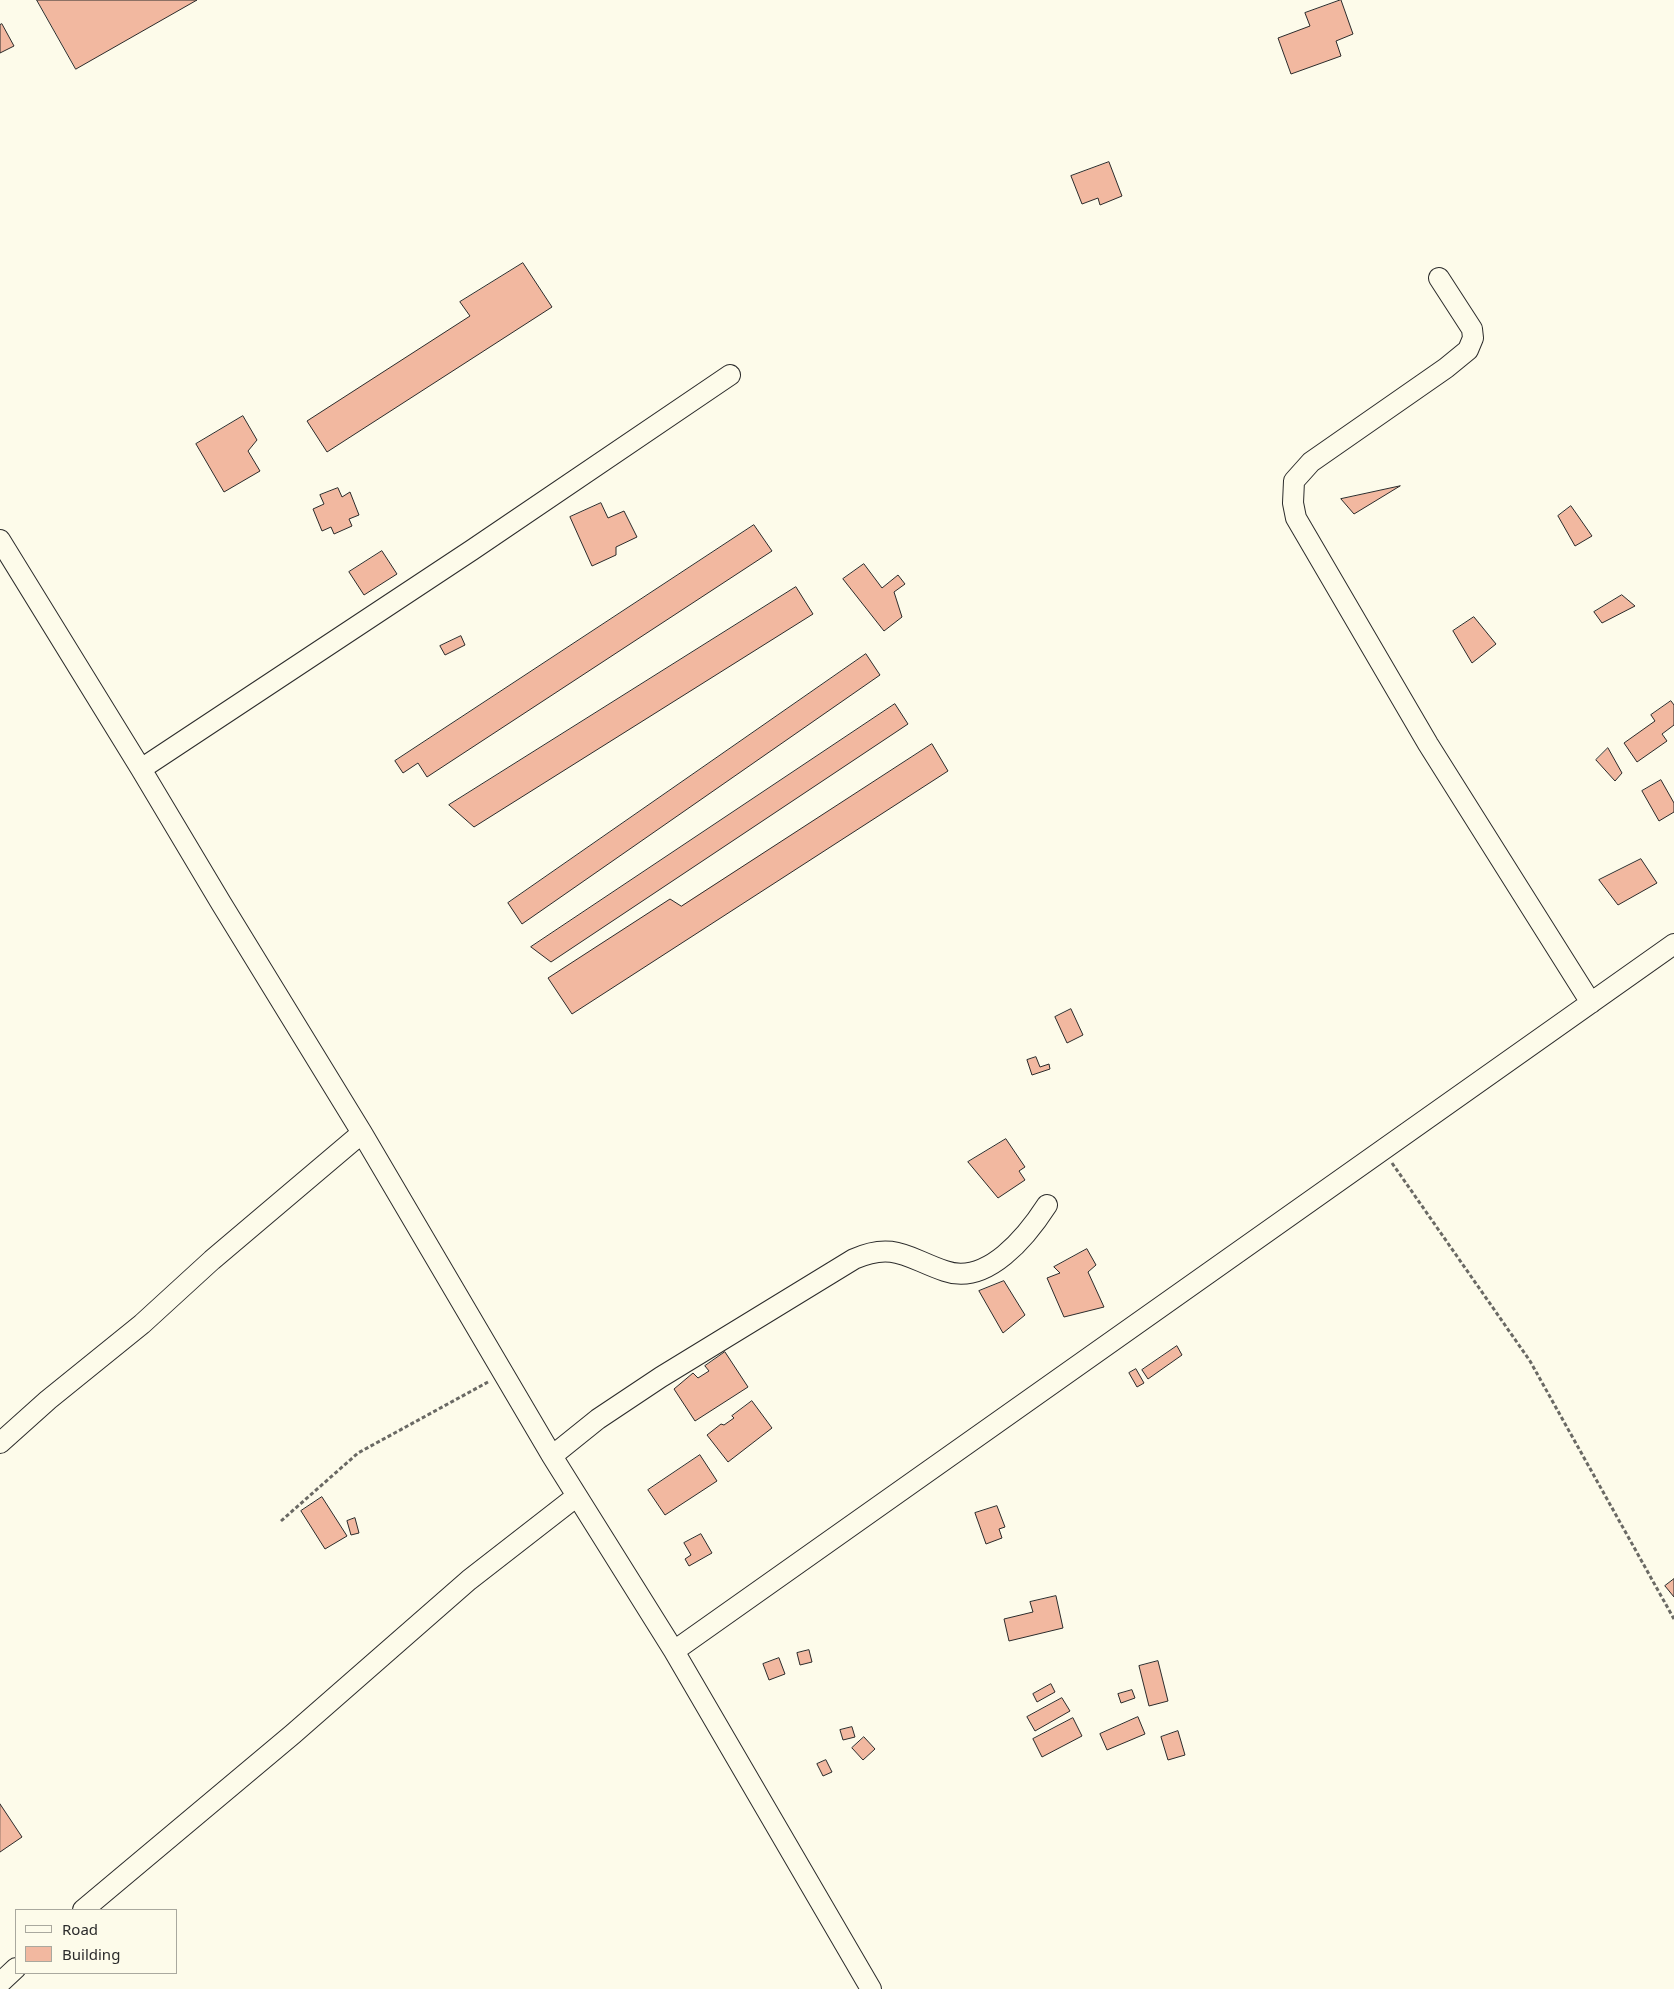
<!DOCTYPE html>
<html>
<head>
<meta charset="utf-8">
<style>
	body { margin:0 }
	#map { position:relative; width:1674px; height:1989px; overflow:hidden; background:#fdfbea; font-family:"Noto Sans",sans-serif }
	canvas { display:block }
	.legend { position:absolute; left:15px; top:1909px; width:162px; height:65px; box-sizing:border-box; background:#fdfbea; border:1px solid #a9a89e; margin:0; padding:6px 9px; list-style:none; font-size:15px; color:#2b2b2b }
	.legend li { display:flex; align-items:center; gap:10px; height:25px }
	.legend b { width:25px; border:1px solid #a9a89e }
</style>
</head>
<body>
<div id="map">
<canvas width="1674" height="1989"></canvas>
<ul class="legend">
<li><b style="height:6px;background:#fdfbea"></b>Road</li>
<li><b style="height:14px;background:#f2b8a0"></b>Building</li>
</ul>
</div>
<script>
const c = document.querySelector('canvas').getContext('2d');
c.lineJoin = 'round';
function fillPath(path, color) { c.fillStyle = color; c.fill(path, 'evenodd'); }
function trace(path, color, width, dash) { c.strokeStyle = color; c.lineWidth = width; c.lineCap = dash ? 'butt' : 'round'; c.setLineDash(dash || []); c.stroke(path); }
const building = new Path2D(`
	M37,0H197L76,69Z
	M1341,0L1353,34L1336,41L1341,56L1291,74L1278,38L1310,26L1305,13Z
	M2,24L14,46L0,53V25Z
	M1109,162L1122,196L1100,205L1098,198L1082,204L1071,176Z
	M523,263L552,307L327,452L307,421L470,316L460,302Z
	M243,416L257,440L248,451L260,471L224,492L196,444Z
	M1400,486L1354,514L1341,499Z
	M338,488L342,497L350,492L359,515L349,519L352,526L334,534L331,527L322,531L313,509L324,504L320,495Z
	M601,503L608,518L624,511L637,537L616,547V555L592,566L570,517Z
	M1571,506L1592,536L1575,546L1558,516Z
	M754,525L772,551L427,777L418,763L403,773L395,761Z
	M382,551L397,574L364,595L349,572Z
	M864,564L882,588L898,575L905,584L894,592L902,617L884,631L843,579Z
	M796,587L813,614L474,827L449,805Z
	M1622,595L1635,606L1602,623L1594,612Z
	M1474,617L1496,644L1472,663L1453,631Z
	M461,636L465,645L445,655L440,646Z
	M866,654L880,675L522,924L508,903Z
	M1671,701L1674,705V725L1662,734L1667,741L1637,762L1624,743L1655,721L1651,715Z
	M895,704L908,724L551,962L531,947Z
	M932,744L948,771L572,1014L548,978L670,899L681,906Z
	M1608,748L1622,773L1615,781L1596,760Z
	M1661,780L1674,803V812L1659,821L1642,791Z
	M1641,859L1657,883L1618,905L1599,880Z
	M1071,1009L1083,1035L1067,1043L1055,1017Z
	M1036,1057L1040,1067L1049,1064L1050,1069L1032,1075L1027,1060Z
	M1006,1139L1025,1167L1019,1171L1025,1180L998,1198L968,1162Z
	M1087,1249L1096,1265L1088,1272L1104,1307L1064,1317L1047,1278L1060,1273L1054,1267Z
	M1004,1281L1025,1315L1003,1333L979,1291Z
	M1177,1346L1182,1355L1148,1379L1142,1370Z
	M725,1352L748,1387L695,1421L674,1389L693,1373L698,1378L709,1371L705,1366Z
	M1136,1369L1144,1383L1137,1387L1129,1373Z
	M752,1401L772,1428L728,1462L707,1435L721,1424L724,1425L734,1418L732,1416Z
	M700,1455L717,1481L665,1515L648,1490Z
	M322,1497L347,1536L325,1549L301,1511Z
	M997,1506L1005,1527L999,1529L1002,1538L986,1544L975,1513Z
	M355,1518L359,1533L351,1535L347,1521Z
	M701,1534L712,1553L689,1566L685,1559L691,1555L684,1543Z
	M1674,1579V1597L1665,1586Z
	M1056,1596L1063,1628L1009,1641L1004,1619L1033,1612L1030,1602Z
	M809,1650L812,1662L800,1665L797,1653Z
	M779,1658L785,1674L769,1680L763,1664Z
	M1158,1661L1168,1701L1149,1706L1139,1666Z
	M1051,1684L1055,1692L1037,1702L1033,1694Z
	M1132,1690L1135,1698L1121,1703L1118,1694Z
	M1062,1698L1070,1711L1035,1731L1027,1717Z
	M1138,1717L1145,1734L1107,1750L1100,1734Z
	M1073,1718L1082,1736L1042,1757L1033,1739Z
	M852,1727L855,1737L843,1740L840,1730Z
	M1178,1731L1185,1755L1168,1760L1161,1737Z
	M864,1737L875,1749L863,1760L852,1748Z
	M826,1760L832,1772L823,1776L817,1764Z
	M0,1804L22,1837L0,1852Z`);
const path = new Path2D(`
	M1392,1163L1530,1361L1674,1619
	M281,1521L358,1453L488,1382`);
const minor = new Path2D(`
	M1439,278L1472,329L1473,338L1468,350L1446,368L1311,462L1294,481L1293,503L1296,518L1428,744L1591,1003
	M0,540L141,769L221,903L362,1133L552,1456L674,1651L871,1989
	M141,769L472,550L730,375
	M0,1443L48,1400L142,1324L212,1260L362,1133
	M552,1456L598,1419L661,1377L854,1259C894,1241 909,1259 945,1271C987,1286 1027,1236 1047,1205
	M674,1651L1674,944
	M83,1910L293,1734L469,1580L577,1496
	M0,1983L16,1968`);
fillPath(building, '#f2b8a0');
trace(building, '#2b2b2b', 1);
trace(minor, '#2b2b2b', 22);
trace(path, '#6a6964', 3, [4, 2.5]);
trace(minor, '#fdfbea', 20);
</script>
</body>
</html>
